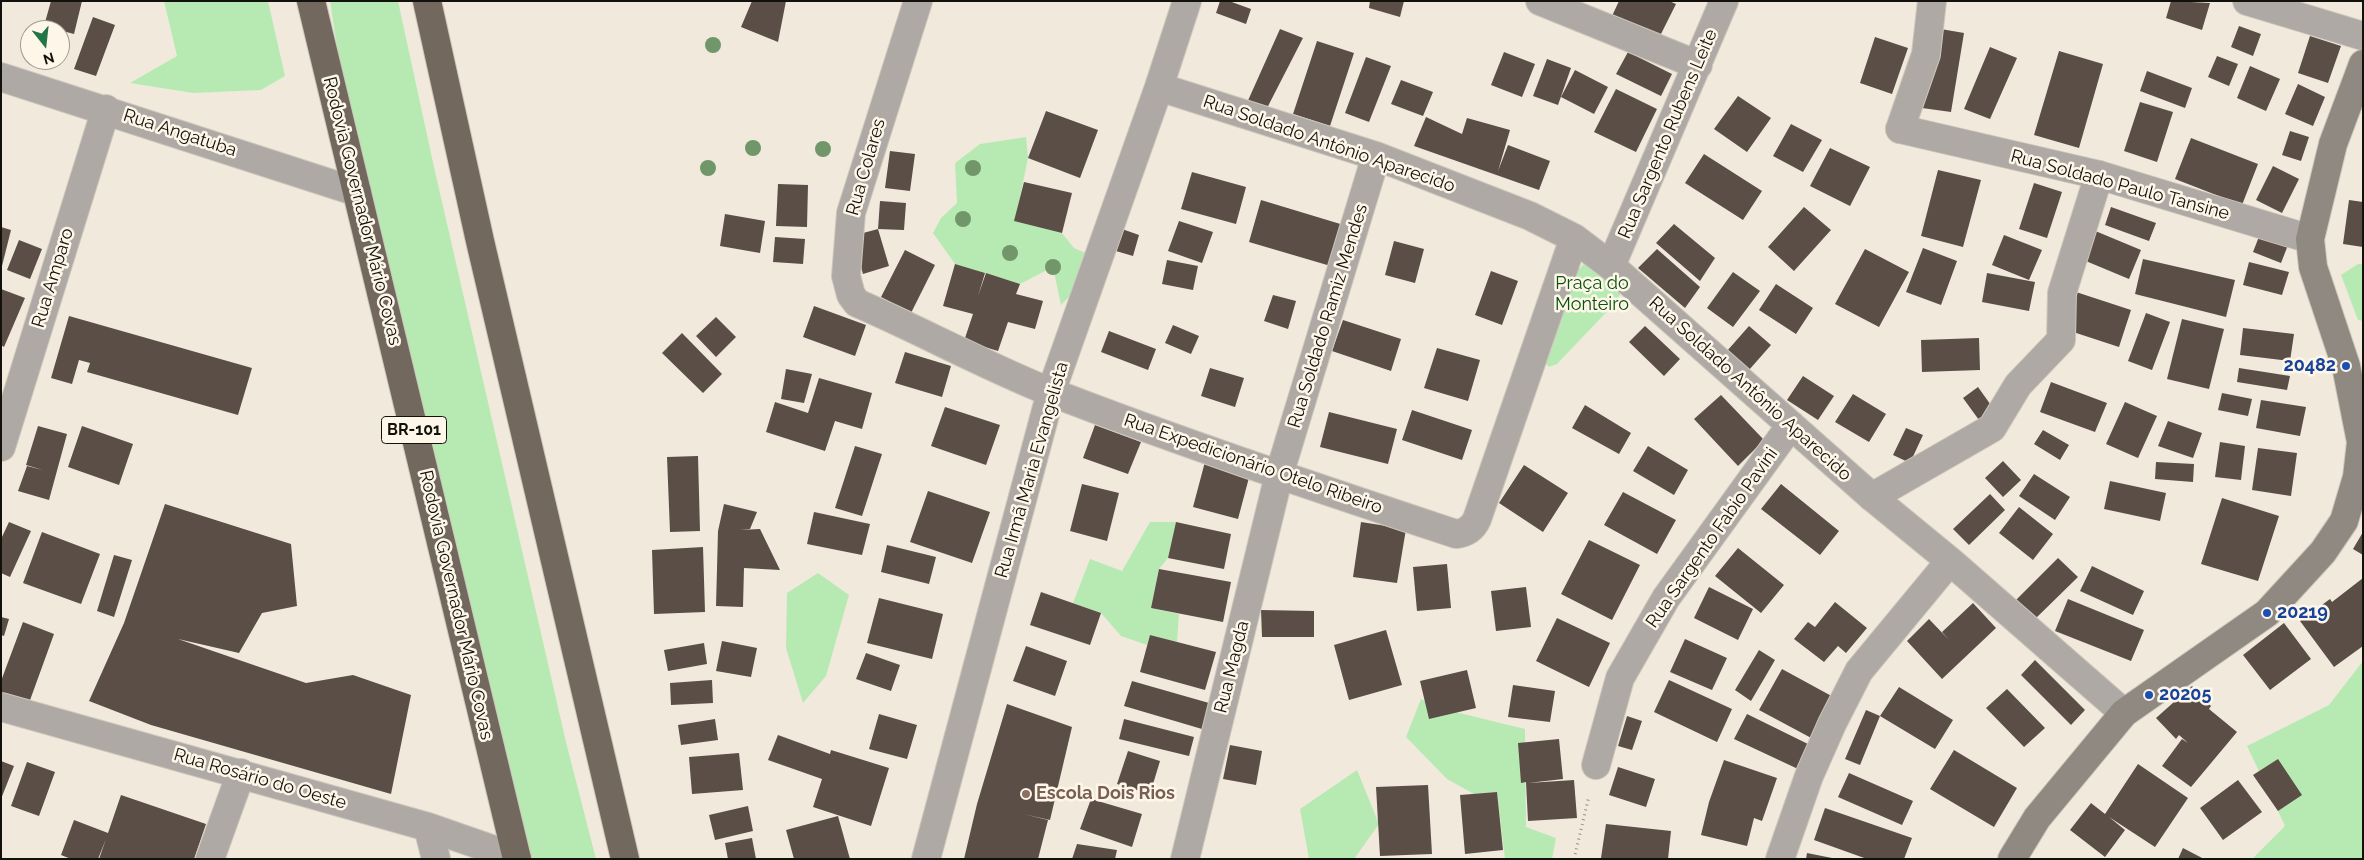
<!DOCTYPE html>
<html>
<head>
<meta charset="utf-8">
<style>
	body { margin:0 }
	#map { position:relative; width:2364px; height:860px; overflow:hidden; background:#f1eadc; font-family:Raleway,sans-serif }
	canvas { display:block }
	.frame { position:absolute; inset:0; border:2px solid #13110c; pointer-events:none }
	.north { position:absolute; left:20px; top:20px; width:50px; height:50px; box-sizing:border-box; background:#fef7e9; border:1px solid #a09b91; border-radius:50%; rotate:164deg; font-size:14px; font-weight:700; line-height:20px; text-align:center; color:#13110c }
	.north::after { content:''; display:block; margin:auto; width:18px; height:22px; background:#227546; clip-path:polygon(50% 0,100% 100%,50% 72%,0 100%) }
</style>
</head>
<body>
<div id="map">
<canvas width="2364" height="860"></canvas>
<div class="frame"></div>
<div class="north">N</div>
</div>
<script>
const c = document.querySelector('canvas').getContext('2d');
c.lineJoin = 'round';
function fillPath(path, color) { c.fillStyle = color; c.fill(path, 'evenodd'); }
function trace(path, color, width, dash) { c.strokeStyle = color; c.lineWidth = width; c.lineCap = dash ? 'butt' : 'round'; c.setLineDash(dash || []); c.stroke(path); }
function label(font, color, halo, rows, align = 'center') {
  c.font = font + ' Raleway,sans-serif'; c.lineWidth = 5; c.setLineDash([]); c.textBaseline = 'middle'; c.strokeStyle = halo; c.fillStyle = color; for (const [text, x, y, turn = 0] of rows) {
    c.save(); c.translate(x, y); c.rotate((+turn || 0) * Math.PI / 180); c.textAlign = isNaN(turn) ? turn : align; if (halo) c.strokeText(text, 0, 0); c.fillText(text, 0, 0); c.restore();
  }
}
const green = new Path2D(`
	M164,1H268L285,76L261,90L193,93L130,83L177,56Z
	M330,1H398L434,167L566,742L596,859H529L348,119Z
	M1026,137L1028,158L1015,221L1062,233L1074,248L1088,254L1077,289L1061,305L1053,267L1020,284L955,264L933,233L941,218L957,203L955,163L980,144Z
	M1586,262L1622,290L1617,301L1557,364L1549,367L1545,363L1578,270Z
	M2358,264H2363V321L2358,320L2341,275Z
	M1150,522H1176L1168,558L1159,569L1151,608L1179,614L1177,642L1150,635L1147,645L1121,636L1101,613L1073,603L1090,559L1122,571Z
	M818,573L849,595L826,676L803,703L786,648L787,593Z
	M2363,661V859H2252L2285,826L2247,746L2329,705Z
	M1421,699L1439,708L1525,729L1526,827L1556,838L1552,859H1505L1497,792L1474,794L1447,779L1406,737Z
	M1357,770L1379,824L1354,859H1309L1300,809Z`);
const building = new Path2D(`
	M51,1H82L74,34L44,26Z
	M752,1H786L778,42L741,27Z
	M1220,1H1229L1251,9L1246,24L1216,13Z
	M1370,1H1404L1400,17L1369,8Z
	M1619,1H1669L1676,4L1659,38L1612,16Z
	M2171,1L2210,3L2202,30L2166,18Z
	M93,17L115,25L96,76L74,69Z
	M2239,26L2261,34L2253,56L2231,47Z
	M1935,28L1964,33L1951,112L1922,108Z
	M1280,29L1303,38L1266,110L1246,105Z
	M2310,36L2341,46L2328,83L2298,73Z
	M1875,37L1908,48L1892,94L1860,83Z
	M1317,41L1354,53L1330,126L1293,114Z
	M1990,47L2017,58L1990,119L1964,109Z
	M2059,51L2103,64L2079,148L2034,135Z
	M1504,52L1535,64L1522,97L1491,85Z
	M1628,52L1672,74L1661,96L1616,74Z
	M2217,56L2238,64L2229,86L2208,77Z
	M1366,57L1391,66L1369,122L1345,113Z
	M1547,59L1571,68L1558,105L1533,96Z
	M2250,66L2280,79L2266,111L2237,98Z
	M1575,70L1608,87L1594,114L1561,97Z
	M2147,71L2192,88L2185,108L2140,91Z
	M1401,80L1433,92L1423,116L1391,104Z
	M2298,84L2325,97L2313,126L2285,114Z
	M1616,89L1657,109L1636,152L1594,132Z
	M1738,96L1771,118L1747,152L1714,129Z
	M2140,102L2173,112L2157,162L2124,151Z
	M1046,111L1098,130L1080,178L1028,158Z
	M1426,117L1462,134L1467,118L1510,130L1498,171L1508,145L1550,161L1539,190L1414,146Z
	M1791,124L1822,140L1803,172L1773,156Z
	M2290,131L2309,137L2301,161L2282,155Z
	M2191,138L2258,164L2242,205L2175,179Z
	M1830,148L1870,167L1850,206L1810,186Z
	M890,151L915,154L910,191L885,188Z
	M1704,154L1762,191L1743,220L1685,183Z
	M2273,166L2299,179L2282,213L2256,200Z
	M1938,170L1981,180L1963,247L1921,236Z
	M1192,172L1246,187L1236,224L1181,209Z
	M1024,182L1072,193L1062,233L1014,221Z
	M2034,183L2062,192L2047,238L2019,229Z
	M778,184L808,185L807,227L776,226Z
	M1261,200L1347,226L1334,267L1249,242Z
	M2349,200L2363,202V247L2343,244Z
	M880,201L906,203L904,230L878,229Z
	M1804,207L1831,230L1794,271L1768,247Z
	M2111,207L2156,223L2149,241L2105,225Z
	M725,214L765,221L760,253L720,246Z
	M1179,221L1213,232L1202,263L1168,251Z
	M1674,224L1715,258L1700,281L1656,243Z
	M1,227L11,230L2,266H1Z
	M878,229L889,266L863,274L852,236Z
	M1122,229L1139,235L1133,256L1116,251Z
	M2093,230L2141,250L2129,279L2081,259Z
	M2260,234L2288,245L2281,263L2253,252Z
	M2004,235L2042,250L2029,280L1992,265Z
	M775,237L805,239L803,264L773,262Z
	M19,240L42,249L30,279L7,270Z
	M1394,241L1424,249L1415,283L1385,275Z
	M1923,248L1957,261L1941,305L1906,292Z
	M1657,249L1700,287L1685,308L1638,268Z
	M1865,249L1909,272L1879,327L1835,304Z
	M905,250L935,265L911,313L881,297Z
	M2143,259L2235,280L2226,317L2135,294Z
	M1167,260L1198,266L1193,290L1162,284Z
	M2249,262L2289,272L2282,295L2243,285Z
	M955,264L985,273L978,296L986,273L1020,284L1016,294L1043,301L1035,329L1008,322L998,351L964,341L973,314L943,306Z
	M1491,271L1518,281L1502,325L1475,315Z
	M1733,272L1760,291L1733,327L1707,308Z
	M1987,273L2035,282L2029,311L1982,302Z
	M1776,284L1813,308L1796,334L1759,310Z
	M1,289L25,298L4,347L1,345Z
	M2076,292L2131,310L2119,347L2064,329Z
	M1273,295L1296,301L1288,329L1264,321Z
	M814,306L866,325L855,356L803,337Z
	M2146,313L2170,322L2152,370L2128,361Z
	M69,316L252,368L238,415L87,372L90,363L79,360L72,384L51,378Z
	M716,317L736,337L716,357L696,336Z
	M2182,319L2224,329L2209,389L2167,379Z
	M1343,320L1401,339L1391,371L1332,351Z
	M1173,325L1199,336L1191,354L1165,343Z
	M1645,326L1680,359L1664,376L1629,342Z
	M1749,326L1771,345L1749,370L1727,351Z
	M2243,328L2294,334L2290,361L2240,355Z
	M1109,331L1156,349L1148,370L1101,352Z
	M682,333L722,374L703,393L662,353Z
	M1979,338L1980,370L1922,372L1921,340Z
	M1437,348L1480,360L1468,401L1424,388Z
	M905,352L951,366L942,397L895,383Z
	M1210,368L1244,378L1235,407L1201,396Z
	M2239,368L2290,376L2287,390L2237,382Z
	M786,369L812,374L804,403L781,399Z
	M1803,376L1834,396L1818,420L1787,400Z
	M819,378L872,393L862,429L835,421L825,451L766,432L775,402L808,413Z
	M2051,382L2107,403L2095,432L2040,412Z
	M1978,387L1993,408L1979,420L1963,398Z
	M2222,393L2252,399L2248,416L2218,410Z
	M1853,394L1886,414L1869,442L1835,422Z
	M1721,395L1764,440L1738,466L1694,419Z
	M2261,400L2306,407L2300,436L2256,428Z
	M2125,402L2157,416L2138,458L2106,444Z
	M1585,405L1631,433L1619,454L1572,428Z
	M945,407L1000,425L986,465L931,446Z
	M1412,410L1472,430L1462,460L1402,440Z
	M1329,412L1397,429L1388,464L1320,447Z
	M2168,421L2202,433L2193,458L2158,446Z
	M1095,425L1141,442L1128,474L1083,458Z
	M38,426L67,434L49,500L18,491L27,466L43,470L26,465Z
	M82,426L133,444L119,485L68,467Z
	M1906,428L1923,435L1910,463L1893,455Z
	M2043,430L2069,445L2060,460L2034,444Z
	M2220,442L2245,446L2241,480L2215,477Z
	M855,446L882,454L862,516L835,508Z
	M1648,446L1688,470L1674,495L1633,471Z
	M2258,448L2297,453L2291,496L2252,490Z
	M698,456L700,531L670,532L667,457Z
	M1206,458L1251,470L1238,519L1193,507Z
	M2003,461L2021,480L2003,497L1985,478Z
	M2156,462L2194,464L2193,482L2155,479Z
	M1524,465L1568,493L1543,532L1499,503Z
	M2034,474L2070,497L2055,520L2019,496Z
	M2110,481L2166,493L2160,521L2104,509Z
	M1082,484L1119,493L1107,541L1070,531Z
	M1781,484L1839,531L1820,555L1761,509Z
	M928,491L990,512L972,563L910,542Z
	M1623,492L1676,520L1657,554L1604,525Z
	M1990,494L2005,510L1969,545L1953,529Z
	M2222,498L2279,516L2258,581L2201,564Z
	M165,504L291,544L297,606L262,613L239,653L178,639L306,683L353,675L411,695L391,794L151,725L89,701L124,623Z
	M724,504L757,512L750,529L740,530L760,529L780,570L744,568L743,607L716,606L718,531Z
	M2019,507L2053,534L2033,560L1999,533Z
	M814,512L870,524L862,555L807,544Z
	M9,522L31,531L10,577L1,573V539Z
	M1176,522L1231,534L1224,569L1168,558Z
	M1361,522L1406,529L1397,583L1353,577Z
	M42,532L100,554L81,604L23,583Z
	M2363,532V555L2353,549Z
	M1589,540L1640,565L1612,620L1561,594Z
	M887,545L936,557L929,584L881,572Z
	M703,547L705,612L654,614L652,550Z
	M1738,548L1784,585L1761,613L1715,576Z
	M114,555L132,560L114,617L97,611Z
	M2058,558L2078,577L2034,620L2015,601Z
	M1447,564L1451,608L1417,611L1413,567Z
	M2092,566L2144,591L2133,615L2080,591Z
	M1159,569L1231,582L1223,622L1151,608Z
	M2363,578V646L2334,667L2300,621L2330,599L2332,602Z
	M1526,587L1531,627L1496,631L1491,591Z
	M1709,587L1753,609L1738,640L1694,618Z
	M1041,592L1101,613L1090,645L1030,625Z
	M879,598L943,614L932,659L867,643Z
	M2068,599L2144,630L2131,661L2055,631Z
	M1835,602L1867,628L1846,653L1838,646L1824,662L1794,639L1808,622L1815,627Z
	M1973,603L1996,628L1942,679L1907,641L1929,619L1949,640L1942,632Z
	M1261,610L1314,611V637H1262Z
	M1,617L9,619L4,636L1,635Z
	M1557,618L1610,643L1589,687L1536,661Z
	M23,622L54,634L29,703L1,693V681Z
	M2284,623L2311,659L2270,690L2243,655Z
	M1386,630L1402,685L1349,700L1334,645Z
	M1150,635L1216,652L1205,690L1140,672Z
	M1685,639L1727,658L1712,690L1670,672Z
	M722,641L757,648L751,677L716,671Z
	M704,643L707,664L668,671L664,650Z
	M1026,646L1067,661L1055,696L1013,681Z
	M1759,650L1775,660L1751,701L1735,690Z
	M866,653L900,665L891,691L856,679Z
	M2035,660L2085,710L2071,725L2021,675Z
	M1782,669L1837,699L1815,740L1759,710Z
	M1467,670L1476,708L1429,719L1420,681Z
	M712,680L713,703L671,705L670,683Z
	M1669,680L1732,709L1717,742L1654,712Z
	M1132,681L1209,703L1202,729L1124,706Z
	M1513,685L1555,691L1550,722L1508,717Z
	M2192,686L2211,706L2209,709L2237,732L2191,787L2162,766L2182,739L2188,743L2179,735L2176,739L2156,718Z
	M1899,687L1953,720L1935,749L1880,716Z
	M2007,689L2045,728L2024,747L1986,708Z
	M1007,704L1072,727L1050,820L1023,814L1048,820L1038,859H964L977,804Z
	M1866,710L1880,716L1860,765L1845,759Z
	M879,714L917,725L907,759L869,749Z
	M1747,714L1810,745L1798,769L1734,739Z
	M1627,716L1642,721L1632,750L1618,746Z
	M715,719L718,740L681,745L678,725Z
	M1124,719L1194,737L1189,756L1119,739Z
	M778,735L830,754L831,750L889,768L871,826L813,807L822,779L768,760Z
	M1559,739L1563,779L1528,783L1574,780L1577,818L1528,821L1526,782L1521,783L1518,743Z
	M1230,745L1262,751L1256,785L1223,779Z
	M1954,750L2017,788L1994,827L1930,789Z
	M1128,751L1160,761L1150,794L1117,784Z
	M739,753L743,790L692,794L689,757Z
	M2278,759L2302,795L2278,811L2253,775Z
	M1724,760L1777,778L1762,821L1754,818L1747,846L1701,835L1709,802Z
	M1,761L14,766L1,799Z
	M27,762L55,772L39,816L11,806Z
	M2138,764L2188,798L2155,847L2109,817L2125,830L2105,857L2070,830L2091,803L2105,814Z
	M1618,767L1655,779L1646,807L1609,795Z
	M1849,773L1913,801L1902,825L1838,797Z
	M2238,780L2262,812L2223,840L2200,808Z
	M1428,785L1432,854L1380,856L1376,787Z
	M1497,792L1503,850L1465,854L1460,795Z
	M121,795L206,824L194,859H99L106,839L98,859H71L61,855L74,820L108,833Z
	M1091,799L1142,814L1132,847L1080,829Z
	M748,806L753,831L715,840L709,815Z
	M1825,808L1912,838L1904,859H1867L1814,840Z
	M838,816L850,859H794L786,830Z
	M1606,824L1671,831L1668,859L1601,858Z
	M752,838L756,859H728L725,843Z
	M1077,844L1117,850L1115,859H1072Z
	M2183,848L2204,859H2178Z
	M1807,853L1832,858V859H1806Z`);
const path = new Path2D(`
	M1574,859L1589,796`);
const pedestrian = new Path2D(`
	M1900,129L1926,54L1932,1
	M1872,497L1992,428L2018,385L2061,340L2062,293L2099,175`);
const minor = new Path2D(`
	M918,1L851,213L846,276L851,295L857,303C922,331 987,367 1053,393C1185,444 1321,489 1456,534C1466,533 1473,528 1477,519L1574,238
	M1540,1L1698,65
	M2247,1L2363,36
	M1,77L357,192
	M1159,87L1376,156L1530,216L1574,238L1611,266L1872,497L1950,561L2124,713
	M1900,129L2099,175L2310,239
	M1611,266L1724,1
	M1,447L106,109
	M1,707L428,827L517,858
	M1596,765L1620,678L1666,598L1791,425
	M428,827L436,859
	M210,859L241,773
	M926,859L1051,392L1159,87L1187,1
	M1185,859L1279,475L1376,156
	M1780,859L1809,776L1832,724L1859,671L1950,561`);
const secondary = new Path2D(`
	M2012,859L2037,818L2124,713L2267,613L2323,552L2344,521L2357,477L2361,442L2346,366L2313,267L2310,239L2333,144L2363,64`);
const trunk = new Path2D(`
	M311,1L517,859
	M427,1L480,241L625,859`);
const trees = [
	[713,45],
	[753,148],
	[823,149],
	[708,168],
	[973,168],
	[963,219],
	[1010,253],
	[1053,267]
];
const markers = [
	[2346,366,5,"#1a4fb4"],
	[2267,613,5,"#1a4fb4"],
	[2149,695,5,"#1a4fb4"],
	[1026,794,5,"#8d6e63"]
];
const shields = [
	[414,430,65]
];
const shieldNames = [
	["BR-101",414,430]
];
const streetNames = [
	["Rua Angatuba",180,133,18],
	["Rua Sargento Rubens Leite",1668,134,-67],
	["Rua Soldado Antônio Aparecido",1329,144,19],
	["Rua Colares",866,167,-74],
	["Rua Soldado Paulo Tansine",2120,185,15],
	["Rodovia Governador Mário Covas",362,211,76],
	["Rua Amparo",53,278,-73],
	["Rua Soldado Ramiz Mendes",1328,316,-73],
	["Rua Soldado Antônio Aparecido",1750,389,42],
	["Rua Expedicionário Otelo Ribeiro",1253,464,19],
	["Rua Irmã Maria Evangelista",1032,470,-74],
	["Rua Sargento Fabio Pavini",1712,538,-55],
	["Rodovia Governador Mário Covas",456,605,77],
	["Rua Magda",1232,667,-76],
	["Rua Rosário do Oeste",260,779,16]
];
const parkNames = [
	["Praça do",1592,284],
	["Monteiro",1592,305]
];
const transitNames = [
	["20482",2336,366,"right"],
	["20219",2277,613],
	["20205",2159,695]
];
const educationNames = [
	["Escola Dois Rios",1036,794]
];
fillPath(green, '#b7eab3');
fillPath(building, '#5a4e46');
trace(pedestrian, '#cdc7bb', 30);
trace(minor, '#cdc7bb', 30);
trace(secondary, '#cdc7bb', 30);
trace(trunk, '#cdc7bb', 30);
trace(path, '#948f85', 3, [1, 4]);
trace(pedestrian, '#aea9a4', 28);
trace(minor, '#aea9a4', 28);
trace(secondary, '#908981', 28);
trace(trunk, '#72685e', 28);
c.fillStyle = '#71966a';
for (const [x, y] of trees) { c.beginPath(); c.arc(x, y, 8, 0, 2 * Math.PI); c.fill(); }
for (const [x, y, r, color] of markers) { const dot = new Path2D(); dot.arc(x, y, r, 0, 2 * Math.PI); c.fillStyle = color; c.fill(dot); trace(dot, '#fef7e9', 2); }
for (const [x, y, w] of shields) { const box = new Path2D(); box.roundRect(x - w / 2, y - 13.5, w, 27, 4); c.fillStyle = '#fef7e9'; c.fill(box); trace(box, '#13110c', 1); }
label('bold 16px', '#13110c', null, shieldNames);
label('18px', '#13110c', '#fef7e9', streetNames);
label('18px', '#08520d', '#fef7e9', parkNames);
label('bold 18px', '#164399', '#fef7e9', transitNames, 'left');
label('bold 18px', '#785e54', '#fef7e9', educationNames, 'left');
</script>
</body>
</html>
